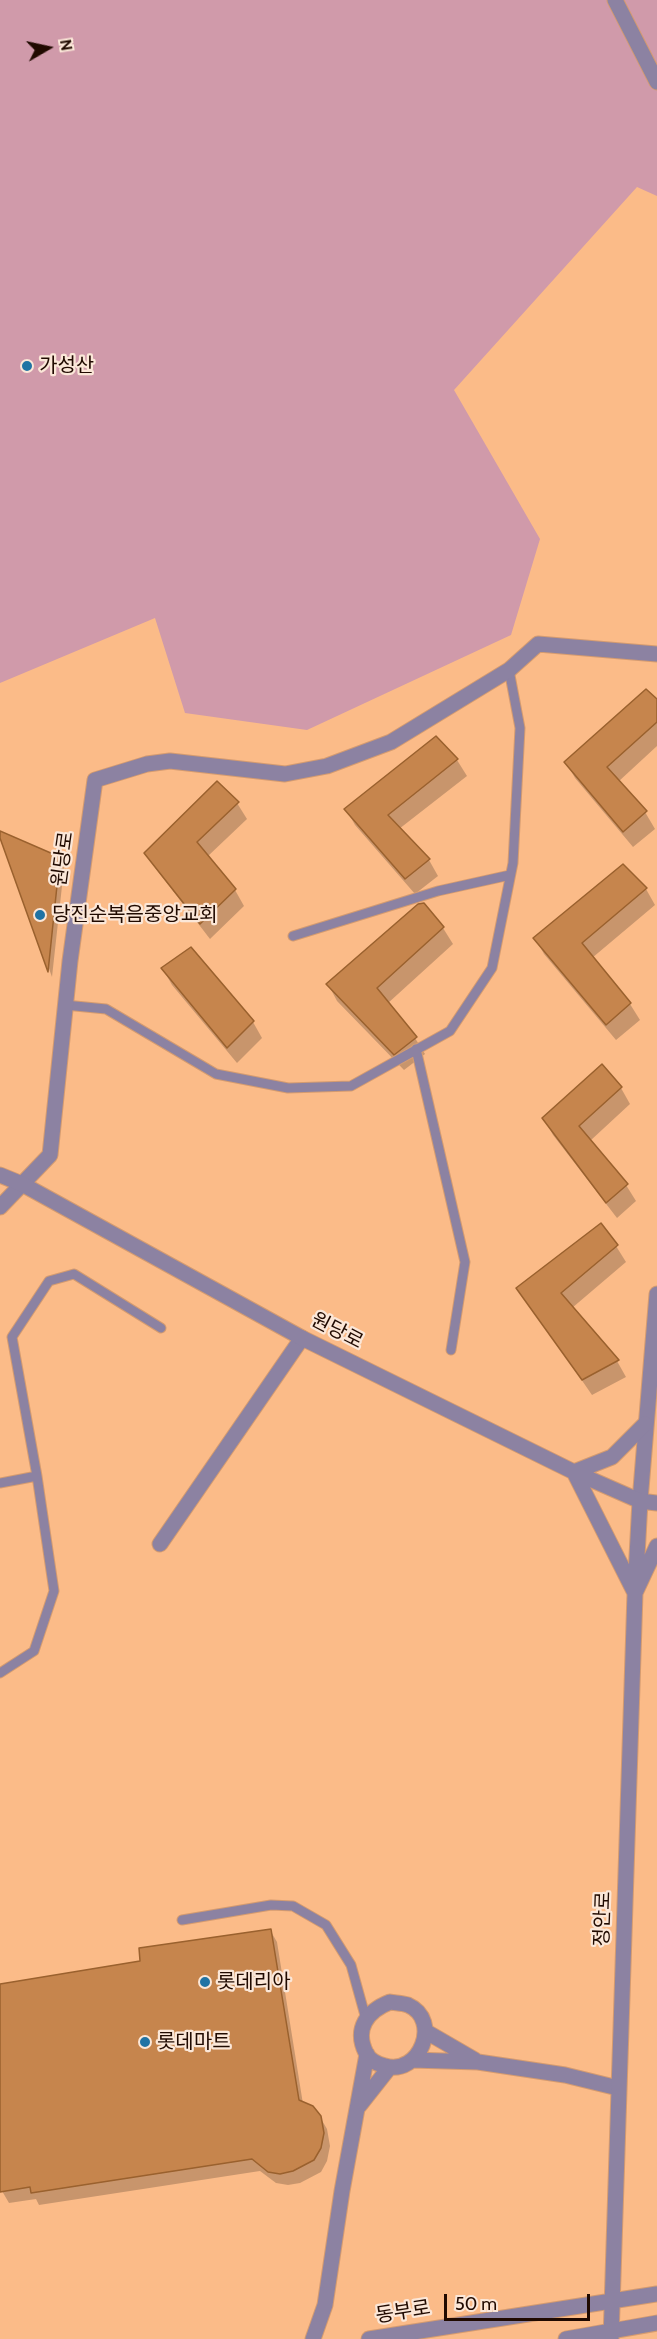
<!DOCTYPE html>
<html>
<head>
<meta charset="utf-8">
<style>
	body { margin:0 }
	#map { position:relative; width:657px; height:2339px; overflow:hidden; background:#fbbb88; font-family:Cabin,sans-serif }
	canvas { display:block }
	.north { position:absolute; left:18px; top:18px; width:60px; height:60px; -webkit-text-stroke:4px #fbe7d8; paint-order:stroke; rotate:81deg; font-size:16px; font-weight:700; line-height:24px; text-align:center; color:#200a00 }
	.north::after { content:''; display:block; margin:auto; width:21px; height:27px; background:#200a00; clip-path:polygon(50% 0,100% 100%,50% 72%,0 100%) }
	.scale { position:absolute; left:444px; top:2294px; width:146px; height:27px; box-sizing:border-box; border:3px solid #200a00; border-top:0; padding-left:8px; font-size:18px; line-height:21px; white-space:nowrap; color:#200a00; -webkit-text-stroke:4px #fbe7d8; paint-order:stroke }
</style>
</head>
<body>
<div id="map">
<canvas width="657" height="2339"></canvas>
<div class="north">N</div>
<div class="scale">50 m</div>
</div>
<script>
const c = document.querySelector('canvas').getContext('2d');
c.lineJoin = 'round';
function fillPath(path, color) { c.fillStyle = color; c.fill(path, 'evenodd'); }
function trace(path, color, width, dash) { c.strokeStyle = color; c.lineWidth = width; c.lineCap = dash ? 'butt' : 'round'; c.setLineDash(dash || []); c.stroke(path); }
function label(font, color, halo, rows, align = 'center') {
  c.font = font + ' Cabin,"Noto Sans KR",sans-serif'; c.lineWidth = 4.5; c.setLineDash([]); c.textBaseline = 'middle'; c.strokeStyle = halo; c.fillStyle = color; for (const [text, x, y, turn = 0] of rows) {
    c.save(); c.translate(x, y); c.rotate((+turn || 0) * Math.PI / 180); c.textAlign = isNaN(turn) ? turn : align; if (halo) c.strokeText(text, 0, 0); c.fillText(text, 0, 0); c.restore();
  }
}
const green = new Path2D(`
	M0,0H657V196L637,187L454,390L540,539L511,635L307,730L185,713L155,618L0,683Z`);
const shadow = new Path2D(`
	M657,701V746L618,782L645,812L655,829L633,847L575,778L566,762Z
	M436,738L457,760L467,776L399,829L429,860L438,876L415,894L355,825L346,809Z
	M237,803L247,819L207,857L235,890L244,906L210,939L156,869L146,853Z
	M0,832L59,858L64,868L52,977Z
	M623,866L646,889L655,905L592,958L630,1004L640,1020L616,1040L544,954L535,938Z
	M423,904L443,928L453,944L387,1004L415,1038L425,1054L404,1070L337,1001L328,984Z
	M163,969L253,1022L262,1038L237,1063L172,985Z
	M602,1066L621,1088L630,1104L590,1141L626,1185L636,1201L617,1218L553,1135L544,1118Z
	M616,1246L626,1262L572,1308L617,1361L626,1377L592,1395L518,1288Z
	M270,1930L277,1942L303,2104L320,2117L327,2129L330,2146L327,2161L321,2172L300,2183L288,2185L276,2183L260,2171L39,2205L36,2199L9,2203L2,2191L0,2180V1986L142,1962Z`);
const building = new Path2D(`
	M646,689L657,699V722L607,767L647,811L623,832L564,762Z
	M436,736L458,759L388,815L430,859L405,879L344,809Z
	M217,781L239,802L197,842L236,889L200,924L144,853Z
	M0,831L60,857L48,972L0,838Z
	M623,864L647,888L582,943L631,1003L606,1025L533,938Z
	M424,903L444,927L377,988L417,1037L394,1055L326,984L418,904Z
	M191,947L254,1021L227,1048L161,968Z
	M602,1064L622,1087L579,1126L628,1184L606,1203L542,1118Z
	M601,1223L618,1245L561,1293L619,1360L582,1380L516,1288Z
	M271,1929L299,2100L313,2106L321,2116L324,2133L321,2148L314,2160L293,2171L280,2174L268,2172L252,2159L31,2193L30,2187L0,2192V1984L140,1961L139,1948Z`);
const service = new Path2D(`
	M293,936L438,891L510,875
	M65,1005L106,1009L216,1074L288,1088L351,1086L450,1031L492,968L513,863L520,728L509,670
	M416,1049L465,1262L451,1350
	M0,1483L37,1476L12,1337L49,1281L74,1274L161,1328
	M0,1673L34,1651L54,1591L37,1476
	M182,1920L271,1905L293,1906L326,1925L351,1965L366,2019`);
const minor = new Path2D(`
	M615,0L657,82
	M0,1207L50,1155L70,961L95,780L147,764L170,761L285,774L327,766L391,742L509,670L538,644L657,654
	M640,1501L657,1294
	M160,1544L302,1338
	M390,2002C395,2003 403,2003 408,2005C442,2020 420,2076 385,2066C377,2064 370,2061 366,2053C354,2029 367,2011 390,2002Z
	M425,2031L475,2060
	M412,2060L478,2062L565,2075L618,2088
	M359,2106L389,2068
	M313,2339L325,2305L342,2191L367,2054`);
const tertiary = new Path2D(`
	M0,1175L22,1184L302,1338L574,1472L640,1501L657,1503
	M645,1424L612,1457L574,1472L635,1593L657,1546
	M369,2339L657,2294
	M566,2339L657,2323
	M611,2339L635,1593L640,1501`);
const markers = [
	[27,366,6,"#2073a4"],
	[40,915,6,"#2073a4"],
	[205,1982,6,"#2073a4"],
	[145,2042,6,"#2073a4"]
];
const poiNames = [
	["가성산",39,366],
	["당진순복음중앙교회",52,915],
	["롯데리아",217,1982],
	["롯데마트",157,2042]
];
const streetNames = [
	["원당로",63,859,-82],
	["원당로",337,1331,27],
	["정안로",603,1919,-88],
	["동부로",403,2312,-9]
];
fillPath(green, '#d09aaa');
fillPath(shadow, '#0003');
fillPath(building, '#c6854d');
trace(building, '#9a612e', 1.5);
trace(service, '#d49b70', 11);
trace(minor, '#d49b70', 17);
trace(tertiary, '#d49b70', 17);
trace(service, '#8c82a2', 9);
trace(minor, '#8c82a2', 15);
trace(tertiary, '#8c82a2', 15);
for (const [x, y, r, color] of markers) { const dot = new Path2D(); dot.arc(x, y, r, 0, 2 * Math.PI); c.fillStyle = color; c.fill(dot); trace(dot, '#fbe7d8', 2); }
label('20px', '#200a00', '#fbe7d8', poiNames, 'left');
label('20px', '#200a00', '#fbe7d8', streetNames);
</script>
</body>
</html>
